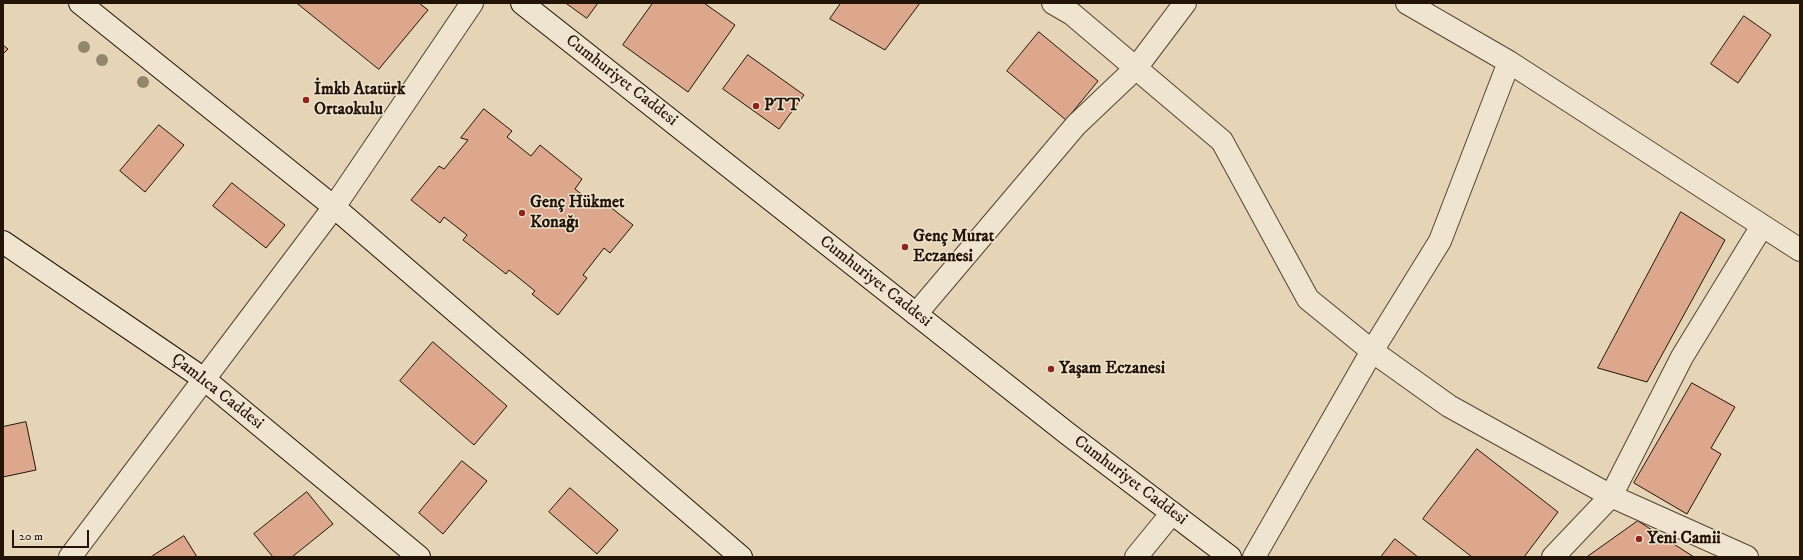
<!DOCTYPE html>
<html>
<head>
<meta charset="utf-8">
<style>
	body { margin:0 }
	#map { position:relative; width:1803px; height:560px; overflow:hidden; background:#e5d5b6; font-family:"IM FELL DW Pica",serif }
	canvas { display:block }
	.frame { position:absolute; inset:0; border:4px solid #221407; pointer-events:none }
	.scale { position:absolute; left:12px; top:530px; width:77px; height:18px; box-sizing:border-box; border:2px solid #221407; border-top:0; padding-left:5px; font-size:12px; line-height:14px; white-space:nowrap; color:#221407; -webkit-text-stroke:3px #eee4d0; paint-order:stroke }
</style>
</head>
<body>
<div id="map">
<canvas width="1803" height="560"></canvas>
<div class="frame"></div>
<div class="scale">20 m</div>
</div>
<script>
const c = document.querySelector('canvas').getContext('2d');
c.lineJoin = 'round';
function fillPath(path, color) { c.fillStyle = color; c.fill(path, 'evenodd'); }
function trace(path, color, width, dash) { c.strokeStyle = color; c.lineWidth = width; c.lineCap = dash ? 'butt' : 'round'; c.setLineDash(dash || []); c.stroke(path); }
function label(font, color, halo, rows, align = 'center') {
  c.font = font + ' "IM FELL DW Pica",serif'; c.lineWidth = 3; c.setLineDash([]); c.textBaseline = 'middle'; c.strokeStyle = halo; c.fillStyle = color; for (const [text, x, y, turn = 0] of rows) {
    c.save(); c.translate(x, y); c.rotate((+turn || 0) * Math.PI / 180); c.textAlign = isNaN(turn) ? turn : align; if (halo) c.strokeText(text, 0, 0); c.fillText(text, 0, 0); c.restore();
  }
}
const building = new Path2D(`
	M297,3H419L428,10L379,69Z
	M566,3H598L587,18Z
	M653,3H704L735,25L688,92L623,45Z
	M841,3H920L885,50L830,19Z
	M1744,16L1771,35L1738,83L1711,64Z
	M1039,32L1098,81L1066,120L1007,71Z
	M3,45L8,49L3,54Z
	M748,55L804,95L779,129L723,89Z
	M484,109L512,131L507,137L531,156L540,145L582,179L575,189L599,208L604,202L633,225L610,253L604,248L583,275L587,278L558,315L532,294L535,291L509,270L506,274L463,240L467,235L444,217L440,223L411,200L439,166L444,169L468,140L461,138Z
	M159,125L184,145L145,192L120,171Z
	M232,183L285,225L266,248L213,206Z
	M1681,212L1725,240L1647,382L1598,368Z
	M433,342L507,406L474,445L400,381Z
	M1692,383L1735,407L1711,448L1721,454L1687,514L1634,483Z
	M26,422L36,470L3,477V427Z
	M1477,449L1558,512L1524,557H1472L1423,519Z
	M462,461L487,481L443,534L419,513Z
	M570,488L618,530L597,554L549,512Z
	M307,492L333,524L292,557H273L254,534Z
	M1638,521L1694,557H1587Z
	M184,536L197,557H151Z
	M1395,539L1418,557H1381Z`);
const street = new Path2D(`
	M1053,3L1072,14L1222,141L1308,299L1372,351L1449,406L1611,496L1747,557
	M1407,3L1509,62L1800,250
	M916,314L1076,125L1136,68L1185,3
	M70,557L334,207L472,3
	M1136,557L1172,513
	M1254,557L1372,351L1440,241L1509,62
	M1553,557L1611,496L1682,357L1762,226`);
const secondary = new Path2D(`
	M80,3L334,207L741,557
	M522,3L1068,434L1230,557
	M3,242L204,379L419,557`);
const trees = [
	[84,47],
	[102,60],
	[143,82]
];
const markers = [
	[306,100,4,"#8f2418"],
	[756,106,4,"#8f2418"],
	[522,213,4,"#8f2418"],
	[905,247,4,"#8f2418"],
	[1051,369,4,"#8f2418"],
	[1639,539,4,"#8f2418"]
];
const streetNames = [
	["Cumhuriyet Caddesi",621,81,38],
	["Cumhuriyet Caddesi",875,282,38],
	["Çamlıca Caddesi",217,392,38],
	["Cumhuriyet Caddesi",1130,481,37]
];
const poiNames = [
	["İmkb Atatürk",314,90],
	["Ortaokulu",314,110],
	["PTT",764,106],
	["Genç Hükmet",530,203],
	["Konağı",530,223],
	["Genç Murat",913,237],
	["Eczanesi",913,257],
	["Yaşam Eczanesi",1059,369],
	["Yeni Camii",1647,539]
];
fillPath(building, '#dca78c');
trace(building, '#221407', 1);
trace(street, '#534433', 24);
trace(secondary, '#221407', 24);
trace(street, '#eee4d0', 22);
trace(secondary, '#eee4d0', 22);
c.fillStyle = '#91876c';
for (const [x, y] of trees) { c.beginPath(); c.arc(x, y, 6, 0, 2 * Math.PI); c.fill(); }
for (const [x, y, r, color] of markers) { const dot = new Path2D(); dot.arc(x, y, r, 0, 2 * Math.PI); c.fillStyle = color; c.fill(dot); trace(dot, '#eee4d0', 1.5); }
label('17px', '#221407', '#eee4d0', streetNames);
label('bold 17px', '#221407', '#eee4d0', poiNames, 'left');
</script>
</body>
</html>
